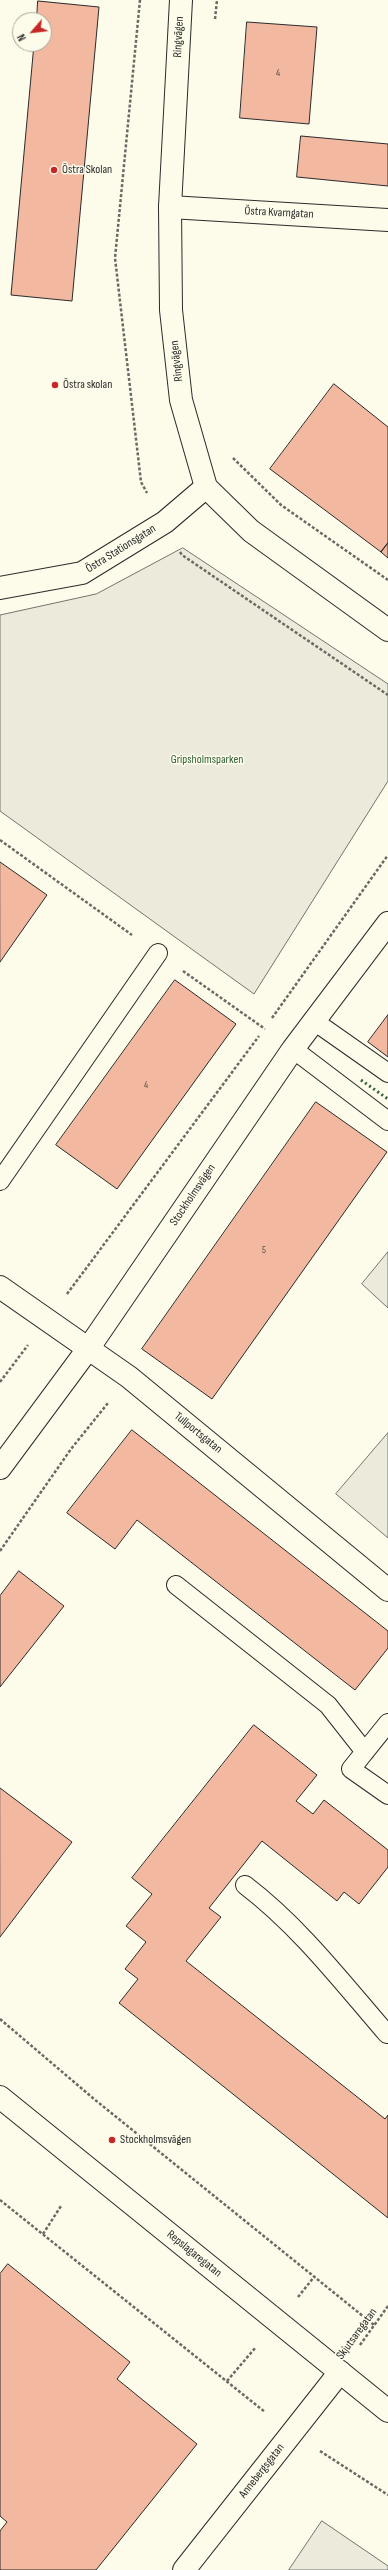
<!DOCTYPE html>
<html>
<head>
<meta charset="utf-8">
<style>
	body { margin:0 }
	#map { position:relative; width:388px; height:2570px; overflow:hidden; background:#fdfbea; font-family:"Sofia Sans Condensed",sans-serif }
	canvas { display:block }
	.north { position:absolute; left:12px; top:12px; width:40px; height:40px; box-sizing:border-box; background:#fdfbea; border:1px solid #a9a89e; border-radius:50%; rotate:242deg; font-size:11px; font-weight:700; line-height:16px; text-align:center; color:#2b2b2b }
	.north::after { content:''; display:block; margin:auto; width:14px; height:18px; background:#c62828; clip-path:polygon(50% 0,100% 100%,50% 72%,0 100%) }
</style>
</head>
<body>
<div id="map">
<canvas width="388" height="2570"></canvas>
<div class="north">N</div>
</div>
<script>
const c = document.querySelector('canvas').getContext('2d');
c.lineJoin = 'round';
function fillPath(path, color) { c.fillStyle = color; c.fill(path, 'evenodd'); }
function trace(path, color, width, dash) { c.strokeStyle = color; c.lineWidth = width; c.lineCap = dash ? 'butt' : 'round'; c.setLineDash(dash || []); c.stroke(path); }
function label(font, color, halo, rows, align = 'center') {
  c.font = font + ' "Sofia Sans Condensed",sans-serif'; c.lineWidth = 3; c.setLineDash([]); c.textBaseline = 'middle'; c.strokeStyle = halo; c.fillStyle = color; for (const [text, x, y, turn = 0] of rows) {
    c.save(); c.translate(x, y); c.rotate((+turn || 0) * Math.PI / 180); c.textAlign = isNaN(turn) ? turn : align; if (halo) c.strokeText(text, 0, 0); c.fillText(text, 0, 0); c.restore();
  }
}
const green = new Path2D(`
	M183,548L388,684V781L254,994L0,811V615L96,594Z`);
const parking = new Path2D(`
	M388,1252V1308L362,1284Z
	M388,1433V1538L336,1494Z
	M322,2521L388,2566V2570H289Z`);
const building = new Path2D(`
	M38,1L99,7L72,301L11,295L34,44H44V20H37Z
	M247,22L317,27L309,124L240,118Z
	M301,136L388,144V186L297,177Z
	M334,384L388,427V543L381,552L270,469Z
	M388,543V558L381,552Z
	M0,862L47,895L0,962Z
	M175,980L236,1024L117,1189L56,1145Z
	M388,1015V1057L368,1042Z
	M316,1102L387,1152L212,1399L142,1349Z
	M132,1430L388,1631V1648L355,1690L137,1520L115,1549L67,1513Z
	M19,1571L64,1606L0,1687V1596Z
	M254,1725L317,1775L296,1801L313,1814L324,1800L388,1850V1867L359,1904L344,1892L337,1901L262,1841L209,1908L221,1917L186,1961L385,2119L388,2115V2218L119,2003L138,1979L125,1969L146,1942L126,1926L152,1894L132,1878Z
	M0,1788L72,1842L0,1937Z
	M8,2264L130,2362L117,2379L197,2444L96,2570H0V2531L7,2522L0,2516V2274Z`);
const path = new Path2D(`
	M140,0L115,258L141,482L147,493
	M215,19L217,0
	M233,458L281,505L388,580
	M180,552L182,555L388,695
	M0,840L132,935
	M183,971L265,1029
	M272,1018L388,855
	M67,1294L259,1036
	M0,1382L28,1345
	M0,1551L71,1449L108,1403
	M0,2019L94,2099L374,2325
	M0,2200L265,2412
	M43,2234L61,2206
	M298,2297L314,2277
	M360,2345L388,2306
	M227,2381L256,2347
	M320,2451L388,2495`);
const lane = new Path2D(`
	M314,1021L388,1073
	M293,1049L388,1121
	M0,1181L158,953
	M176,1585L328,1705L365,1752
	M388,1723L351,1769L388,1795
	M245,1885C300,1927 342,1982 387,2034`);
const street = new Path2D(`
	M170,207L388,220
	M0,588L82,573L165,522L206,487
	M0,1287L129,1377L388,1590
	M184,2570L340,2372`);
const secondary = new Path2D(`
	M181,0L170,207L171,310L181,400L206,487L251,531L388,630
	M0,1468L88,1349L293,1049L388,923
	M0,2097L388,2411`);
const hedge = new Path2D(`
	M361,1080L388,1099`);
const markers = [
	[54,170,4,"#c62828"],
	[55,385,4,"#c62828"],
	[112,2140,4,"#c62828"]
];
const numberNames = [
	["4",278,73],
	["4",146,1085],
	["5",264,1250]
];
const streetNames = [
	["Ringvägen",179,37,-87],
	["Östra Kvarngatan",279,213,3],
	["Ringvägen",177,361,-96],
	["Östra Stationsgatan",121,549,-32],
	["Stockholmsvägen",193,1195,-56],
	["Tullportsgatan",198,1433,39],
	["Repslagaregatan",194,2254,39],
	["Skjutsaregatan",357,2334,-54],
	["Annebergsgatan",262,2471,-52]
];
const poiNames = [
	["Östra Skolan",62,170],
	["Östra skolan",63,385],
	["Stockholmsvägen",120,2140]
];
const parkNames = [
	["Gripsholmsparken",207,760]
];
fillPath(green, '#ecebdb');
trace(green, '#74746e', 1);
fillPath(parking, '#eceadb');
trace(parking, '#74746e', 1);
fillPath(building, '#f2b8a0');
trace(building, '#2b2b2b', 1);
trace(lane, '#2b2b2b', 20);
trace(street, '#2b2b2b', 24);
trace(secondary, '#2b2b2b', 24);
trace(path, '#6a6964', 2.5, [3, 2]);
trace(lane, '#fdfbea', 18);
trace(street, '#fdfbea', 22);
trace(secondary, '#fdfbea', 22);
trace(hedge, '#34623c', 3, [2, 3]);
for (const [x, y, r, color] of markers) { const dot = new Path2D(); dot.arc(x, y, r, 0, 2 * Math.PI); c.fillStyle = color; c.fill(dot); trace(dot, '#fdfbea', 1.5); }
label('10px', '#5d4e48', null, numberNames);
label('12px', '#2b2b2b', '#fdfbea', streetNames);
label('12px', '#2b2b2b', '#fdfbea', poiNames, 'left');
label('12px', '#34623c', '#fdfbea', parkNames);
</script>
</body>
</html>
